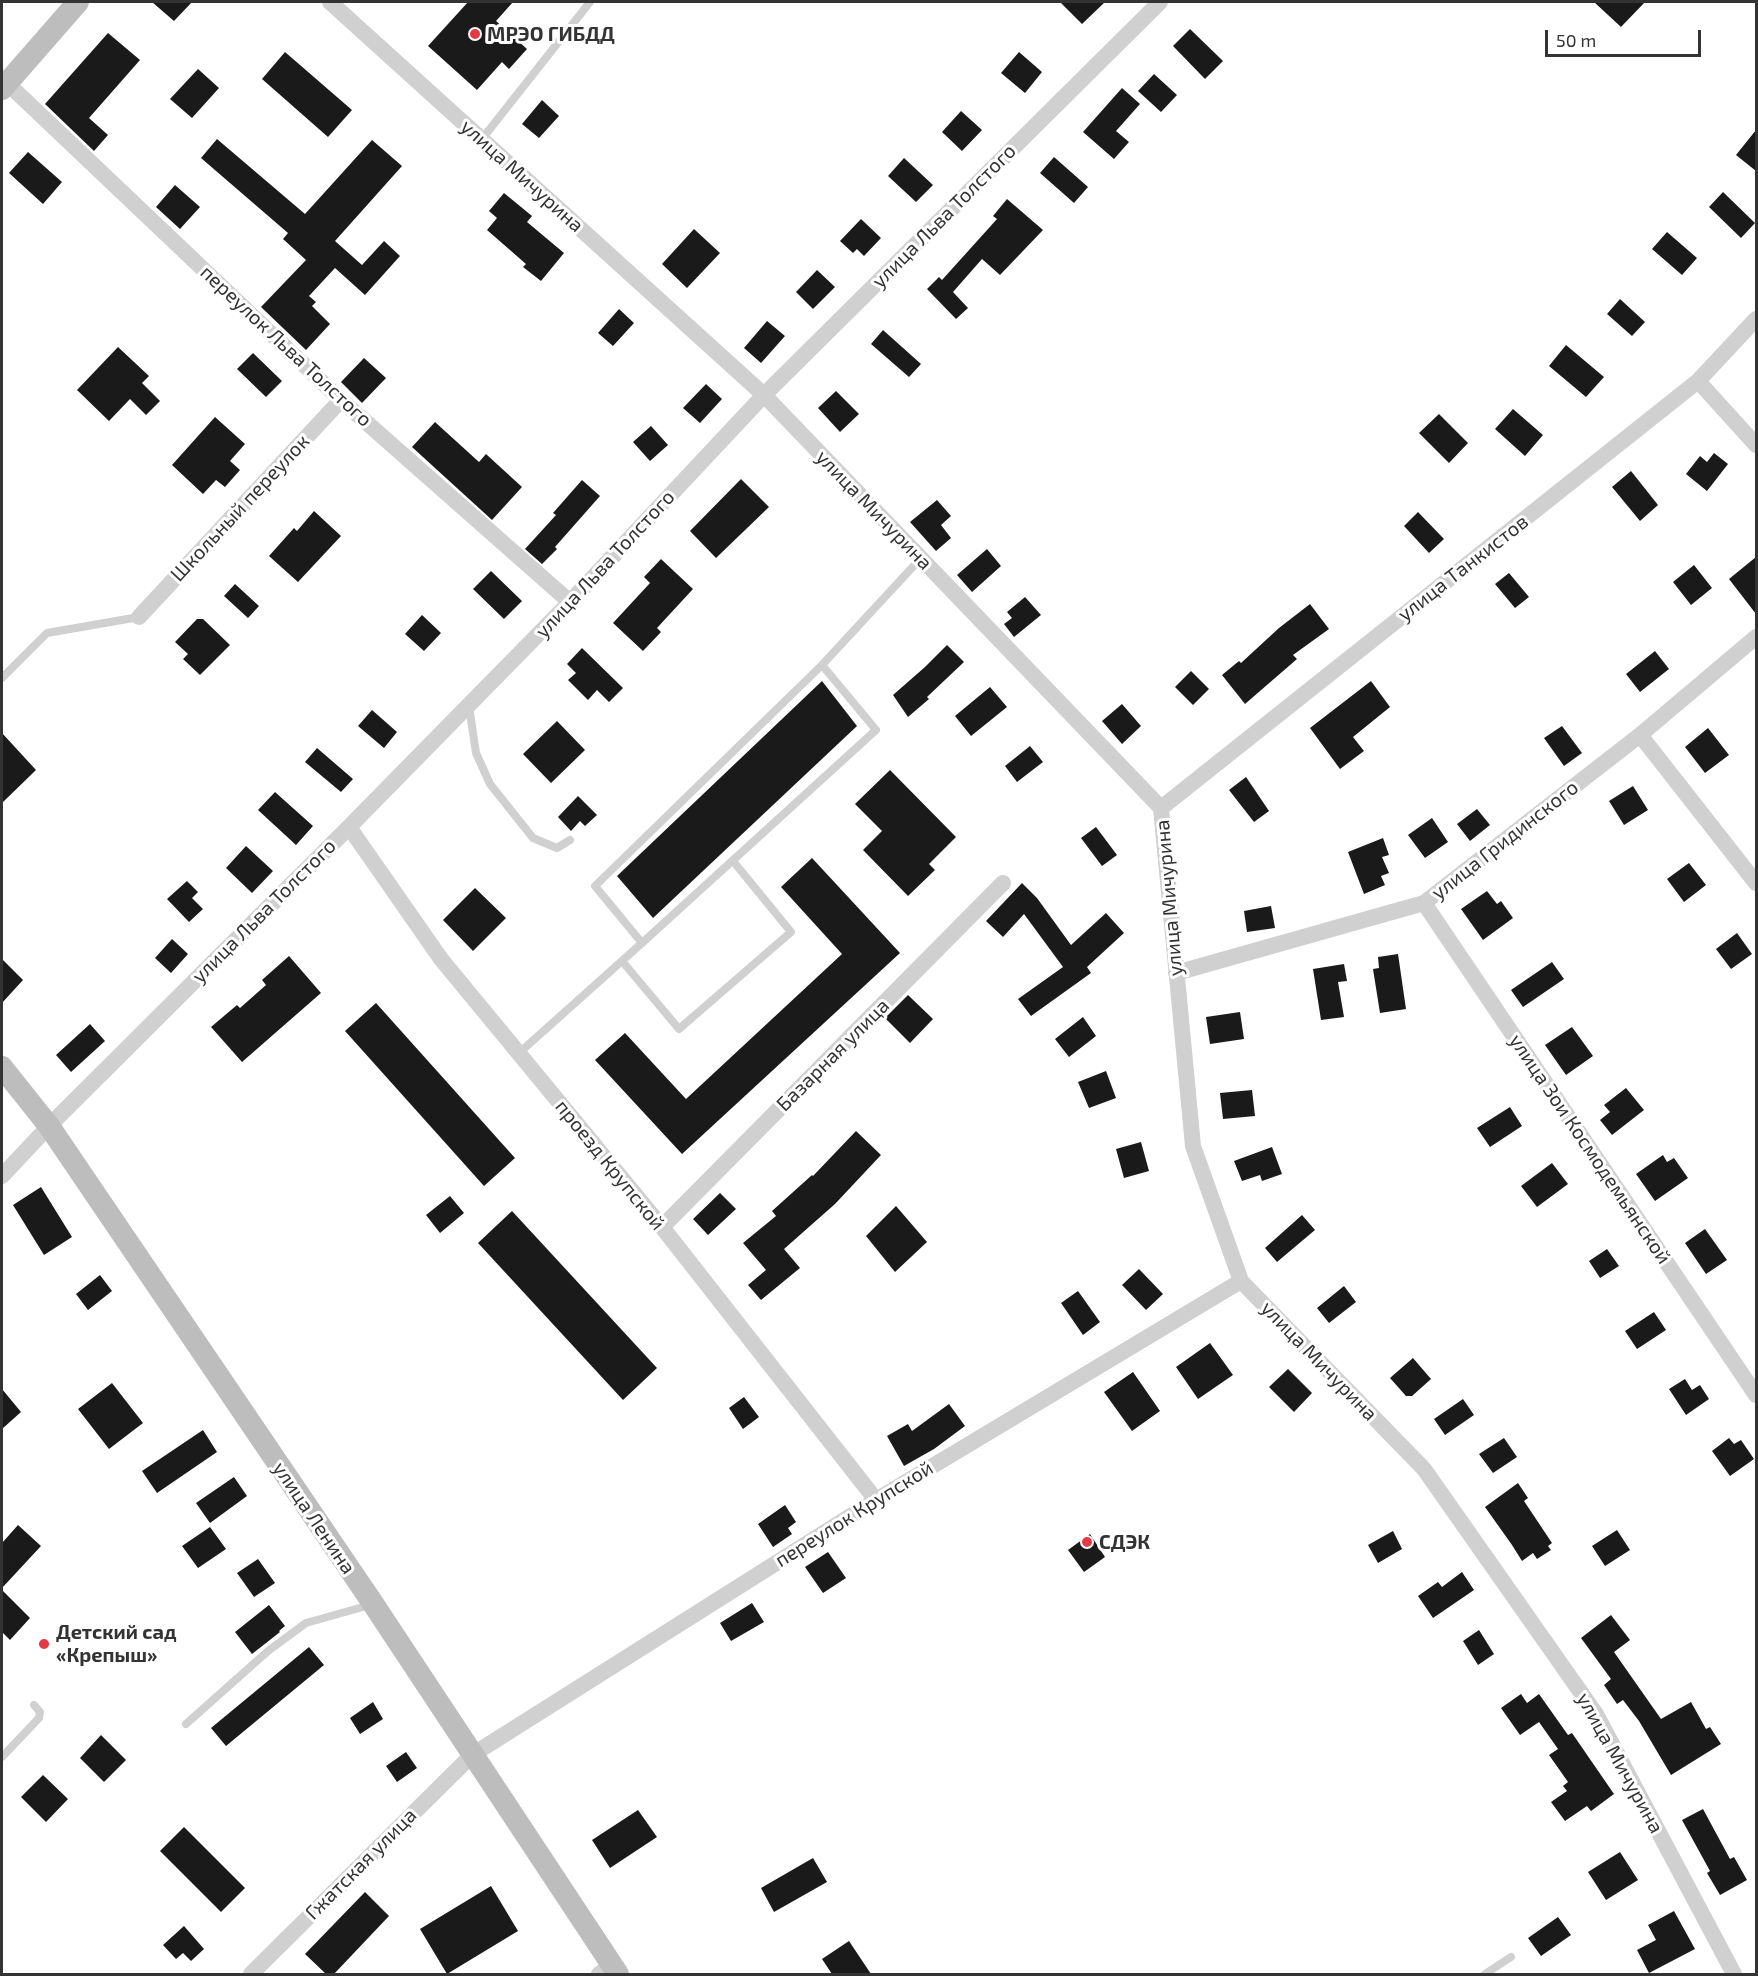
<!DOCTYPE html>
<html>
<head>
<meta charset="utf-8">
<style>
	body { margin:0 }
	#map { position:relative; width:1758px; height:1976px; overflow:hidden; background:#fff; font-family:"Exo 2",sans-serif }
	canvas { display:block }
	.frame { position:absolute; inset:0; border:3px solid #333; pointer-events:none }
	.scale { position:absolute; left:1545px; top:30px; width:156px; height:27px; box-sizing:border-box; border:3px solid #333; border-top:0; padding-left:8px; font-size:18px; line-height:21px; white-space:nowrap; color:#333; -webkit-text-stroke:4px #fff; paint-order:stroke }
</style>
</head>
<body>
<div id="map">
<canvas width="1758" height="1976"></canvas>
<div class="frame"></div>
<div class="scale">50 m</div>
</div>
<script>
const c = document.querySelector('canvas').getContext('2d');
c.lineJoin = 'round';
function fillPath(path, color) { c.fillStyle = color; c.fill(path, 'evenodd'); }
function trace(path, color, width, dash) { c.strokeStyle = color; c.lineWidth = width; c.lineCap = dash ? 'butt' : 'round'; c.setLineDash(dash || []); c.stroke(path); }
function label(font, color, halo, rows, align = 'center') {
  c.font = font + ' "Exo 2",sans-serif'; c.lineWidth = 6; c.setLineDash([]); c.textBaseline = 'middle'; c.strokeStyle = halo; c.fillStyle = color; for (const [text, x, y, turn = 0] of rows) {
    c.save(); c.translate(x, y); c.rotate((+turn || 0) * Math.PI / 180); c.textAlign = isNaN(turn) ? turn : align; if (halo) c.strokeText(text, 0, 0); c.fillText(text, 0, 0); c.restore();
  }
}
const building = new Path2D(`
	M152,2H192L174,21Z
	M468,2H513L496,21L527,49L509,69L502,62L477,90L428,46Z
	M1060,2H1105L1082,24Z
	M1594,2H1645L1621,27Z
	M1190,29L1223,61L1205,79L1173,46Z
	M108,33L140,60L89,118L108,135L94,151L45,104Z
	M285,52L352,110L328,137L262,79Z
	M1019,52L1042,72L1025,93L1001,73Z
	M198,69L219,88L192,118L170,99Z
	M1154,74L1177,95L1161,112L1138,91Z
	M1122,88L1140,104L1116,131L1129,142L1114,159L1083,132Z
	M542,100L559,116L539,138L522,124Z
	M961,111L982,130L962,151L942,132Z
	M1756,130V171L1736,155Z
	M217,139L305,214L372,140L402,166L335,241L362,265L384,241L400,256L365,295L335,268L309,296L316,302L312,306L330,324L306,350L261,307L306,260L283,239L288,233L201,158Z
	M28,152L62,182L43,204L9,173Z
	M1054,157L1088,187L1074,203L1040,173Z
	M904,158L933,185L916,202L888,176Z
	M175,185L200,207L180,229L156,207Z
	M1723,192L1755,223L1741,238L1709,207Z
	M504,193L532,216L527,222L564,253L541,281L523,267L526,264L487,230L497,218L489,211Z
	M1007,199L1043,230L1000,275L982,259L953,292L968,308L956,319L927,289L939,277L942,280L997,219L993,216Z
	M861,219L881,238L864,256L857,249L853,253L840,241Z
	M694,229L720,253L687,288L662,264Z
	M1667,232L1697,258L1682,275L1652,249Z
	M817,270L835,287L813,309L796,292Z
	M1620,299L1645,322L1632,336L1607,314Z
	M619,309L634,323L613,346L598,333Z
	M767,321L785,336L761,363L744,348Z
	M883,330L921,364L909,377L871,344Z
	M1566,345L1604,377L1586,397L1549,366Z
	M118,347L149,376L142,383L160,401L146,415L130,399L109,421L77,390Z
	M253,353L282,381L266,397L237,369Z
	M364,358L386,378L362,403L341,382Z
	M706,384L722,399L700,423L683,408Z
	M836,391L859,414L840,432L818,408Z
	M1513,409L1543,435L1525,456L1495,429Z
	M1439,414L1468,443L1449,463L1419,433Z
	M215,417L245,444L230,461L240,470L225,487L216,480L203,494L172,465Z
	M435,422L479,462L486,454L522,487L492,520L412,447Z
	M651,426L668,445L650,461L633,442Z
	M1714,453L1728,464L1707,491L1686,474L1700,456L1707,462Z
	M1631,471L1658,505L1640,521L1612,487Z
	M741,479L769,507L716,558L690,531Z
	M582,480L600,496L555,547L557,549L542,564L525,549L556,515L553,513Z
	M937,500L951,516L941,525L951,538L936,551L910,522Z
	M314,511L341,536L298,582L269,556L294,528L297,531Z
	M1418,512L1444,539L1429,553L1404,526Z
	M987,549L1001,566L972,592L957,575Z
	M1756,557V614L1729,579Z
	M661,559L693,589L657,628L661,632L643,651L613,623L650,583L644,577Z
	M1694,565L1712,588L1691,605L1673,582Z
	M491,571L522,601L504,619L473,589Z
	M1509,573L1529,597L1515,608L1495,584Z
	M235,584L259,606L248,618L224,596Z
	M1025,597L1041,615L1014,637L1004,624L1012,618L1007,612Z
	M1310,604L1329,629L1293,655L1297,659L1245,704L1222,675L1239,661L1241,663L1279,628Z
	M422,615L441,633L424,651L405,634Z
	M197,619H203L230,645L200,675L183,659L188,654L175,642Z
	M947,645L964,662L927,697L929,699L908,717L893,695L925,667Z
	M582,648L623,688L609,702L597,690L588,700L568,680L576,673L567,664Z
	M1655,651L1669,669L1640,692L1626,674Z
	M1191,671L1209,689L1193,705L1175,687Z
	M822,681L857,726L653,918L617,876Z
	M1371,681L1390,707L1353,737L1364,751L1340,769L1310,728Z
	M990,687L1007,707L971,736L955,716Z
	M1122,704L1141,726L1122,744L1102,721Z
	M372,710L397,732L384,748L358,726Z
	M557,721L585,750L551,783L523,754Z
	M1562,726L1582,753L1564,766L1544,738Z
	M1708,728L1729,755L1705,773L1685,747Z
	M2,733L36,770L2,803Z
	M1030,746L1043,762L1017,782L1005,766Z
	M317,748L353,779L341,792L305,762Z
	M890,770L956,837L929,864L935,870L908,896L863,850L882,831L855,804Z
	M1246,777L1269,811L1254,822L1229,790Z
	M1633,786L1648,810L1624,825L1609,801Z
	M275,792L313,826L296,845L258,810Z
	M578,796L597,815L585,826L580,821L571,831L558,817Z
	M1477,809L1490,825L1470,841L1457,824Z
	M1432,818L1448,842L1425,858L1408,835Z
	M1096,827L1117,855L1102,866L1081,838Z
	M1383,838L1389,855L1382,857L1389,873L1381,876L1385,885L1364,894L1348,852Z
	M246,846L273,871L252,893L226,868Z
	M812,858L900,953L682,1154L595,1060L625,1033L686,1099L842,954L781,887Z
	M1689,863L1706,885L1684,902L1667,879Z
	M187,881L198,892L192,898L203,909L189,922L167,899Z
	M1022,883L1037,898L1071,945L1106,913L1124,933L1087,967L1091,973L1031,1016L1018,999L1063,967L1024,914L1003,937L986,921Z
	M475,888L506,918L473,951L443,920Z
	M1487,891L1497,904L1501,901L1513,918L1483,940L1461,909Z
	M1271,906L1275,928L1247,932L1244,911Z
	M1737,933L1752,954L1731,969L1716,949Z
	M172,939L188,954L171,973L155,958Z
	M1398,954L1406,1009L1380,1013L1373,969L1379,968L1378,957Z
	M289,956L321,993L242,1062L211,1027L237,1005L240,1008L266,985L262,980Z
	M2,959L23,980L2,1003Z
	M1552,962L1564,979L1523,1007L1511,990Z
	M1344,964L1347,981L1338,982L1344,1017L1321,1020L1313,969Z
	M908,995L933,1019L910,1043L885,1018Z
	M376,1003L515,1158L484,1186L345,1031Z
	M1240,1012L1244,1039L1210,1044L1206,1017Z
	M1083,1017L1096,1036L1069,1057L1055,1039Z
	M90,1024L105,1041L71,1072L56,1055Z
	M1572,1027L1593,1056L1566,1075L1545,1045Z
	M1106,1071L1116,1098L1089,1108L1078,1082Z
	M1626,1088L1644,1110L1612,1135L1600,1120L1610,1112L1604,1105Z
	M1252,1090L1255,1116L1223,1119L1220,1093Z
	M1510,1107L1522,1126L1490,1147L1477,1128Z
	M856,1131L881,1155L835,1204L784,1249L800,1268L761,1300L748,1285L766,1270L743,1243L776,1216L772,1211L812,1175L813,1176Z
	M1141,1142L1149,1171L1124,1178L1116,1149Z
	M1272,1147L1282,1174L1262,1181L1260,1175L1242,1181L1234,1161Z
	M1663,1155L1667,1162L1674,1158L1688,1178L1655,1201L1636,1174Z
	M1552,1163L1568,1184L1537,1207L1521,1186Z
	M41,1187L72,1237L44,1255L13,1205Z
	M720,1193L736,1209L708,1235L693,1219Z
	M450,1196L464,1213L440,1233L426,1215Z
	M896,1206L927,1242L895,1272L866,1236Z
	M512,1211L657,1368L623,1400L478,1243Z
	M1302,1215L1315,1230L1277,1262L1265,1248Z
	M1705,1229L1727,1260L1706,1274L1685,1243Z
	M1607,1249L1619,1266L1600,1278L1589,1261Z
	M1139,1269L1163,1294L1146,1310L1122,1285Z
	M100,1275L112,1291L88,1310L76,1294Z
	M1344,1286L1356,1302L1329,1323L1317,1308Z
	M1078,1291L1100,1322L1083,1335L1061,1303Z
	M1654,1312L1666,1330L1637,1349L1625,1331Z
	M1210,1343L1233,1375L1198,1399L1176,1367Z
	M1413,1358L1431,1379L1412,1396H1406L1390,1378Z
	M1288,1369L1312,1393L1294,1412L1269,1387Z
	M1133,1372L1160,1411L1132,1431L1104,1392Z
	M1685,1379L1692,1390L1700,1385L1709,1399L1686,1415L1669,1389Z
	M112,1383L143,1423L109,1449L78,1409Z
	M2,1389L21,1412L2,1429Z
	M744,1397L759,1417L743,1429L729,1408Z
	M1463,1399L1474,1415L1445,1435L1434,1419Z
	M949,1404L965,1426L934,1449L904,1466L887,1436L908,1424L912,1431Z
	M203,1430L217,1452L157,1493L142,1471Z
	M1504,1438L1517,1457L1493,1473L1479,1454Z
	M1729,1438L1734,1444L1741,1440L1754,1459L1730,1476L1712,1451Z
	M234,1477L247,1496L210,1523L196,1503Z
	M1518,1483L1528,1498L1524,1501L1552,1543L1548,1546L1551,1550L1537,1559L1533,1553L1522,1561L1512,1545L1485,1507Z
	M785,1505L796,1522L788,1528L792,1534L773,1547L758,1524Z
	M18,1525L41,1546L2,1588V1543Z
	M210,1527L226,1549L198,1568L182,1546Z
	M1617,1530L1630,1550L1605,1566L1592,1546Z
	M1393,1531L1402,1549L1378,1563L1368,1545Z
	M1090,1534L1105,1557L1084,1572L1068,1550Z
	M828,1552L846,1578L823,1593L805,1567Z
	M258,1559L275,1583L254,1597L237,1573Z
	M1462,1572L1474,1590L1433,1618L1418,1596L1438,1582L1442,1587Z
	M2,1590L30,1618L10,1640L2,1632Z
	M752,1603L764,1622L731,1641L720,1623Z
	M269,1605L285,1626L279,1631L280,1632L252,1654L235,1632Z
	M1611,1615L1630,1640L1614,1652L1661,1719L1691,1702L1706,1729L1710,1727L1721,1744L1671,1775L1639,1721L1623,1700L1617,1704L1604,1685L1611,1679L1581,1638Z
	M1479,1630L1494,1654L1478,1665L1463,1641Z
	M309,1647L324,1665L226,1746L211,1728Z
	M1521,1694L1527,1703L1539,1694L1568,1735L1572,1733L1614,1794L1591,1811L1587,1806L1565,1821L1551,1802L1567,1791L1563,1786L1568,1782L1549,1755L1558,1749L1539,1722L1520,1735L1501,1708Z
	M373,1702L383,1719L360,1734L350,1718Z
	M101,1735L126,1760L104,1782L80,1758Z
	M406,1752L417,1768L397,1782L386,1766Z
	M43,1775L68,1799L46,1822L21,1797Z
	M1703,1809L1730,1859L1734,1857L1747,1880L1720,1895L1707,1873L1710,1871L1682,1820Z
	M638,1810L657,1837L610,1868L592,1840Z
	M184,1827L245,1888L221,1912L160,1851Z
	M1620,1852L1638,1880L1606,1900L1588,1872Z
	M813,1858L827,1882L774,1912L761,1888Z
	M491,1886L518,1931L447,1974L420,1929Z
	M365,1892L389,1916L334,1974H326L305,1954Z
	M1674,1911L1695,1949L1649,1973L1637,1950L1656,1940L1648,1925Z
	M1558,1917L1571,1935L1541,1956L1528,1938Z
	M184,1926L204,1949L191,1961L183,1953L176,1959L163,1945Z
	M849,1941L871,1974H832L822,1959Z`);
const lane = new Path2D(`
	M482,139L590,2
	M2,678L47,633L139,617
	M469,706L476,753L490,784L533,838L557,848L570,840
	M642,943L876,730L822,665
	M622,961L679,1029L791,932L733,861
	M519,1053L642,943L595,886L822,665L921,558
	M186,1724L268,1651L306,1623L363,1607L370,1603
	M2,1757L39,1718L40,1712L34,1705
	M1485,1974L1511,1957`);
const street = new Path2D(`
	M330,2L764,395L1161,808L1193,1146L1241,1281L1424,1469L1596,1714L1734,1974
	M7,83L341,400L570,602
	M1698,381L1756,445
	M139,617L341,400
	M1640,735L1756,883
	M1161,808L1698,381L1756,319
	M349,827L441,959L662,1227L876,1500
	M1424,903L1756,1395
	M1176,973L1424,903L1640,735L1756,637
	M2,1176L49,1126L349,827L570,602L764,395L1160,2
	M662,1227L1003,883
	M251,1974L472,1755L876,1500L1241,1281
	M599,1974L612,1965`);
const secondary = new Path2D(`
	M2,89L78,2
	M2,1067L49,1126L372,1602L618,1974`);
const markers = [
	[475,34,6,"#e63946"],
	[1087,1542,6,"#e63946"],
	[44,1644,6,"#e63946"]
];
const poiNames = [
	["МРЭО ГИБДД",487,34],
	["СДЭК",1099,1542],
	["Детский сад",56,1632],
	["«Крепыш»",56,1655]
];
const streetNames = [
	["улица Мичурина",522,176,42],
	["улица Льва Толстого",944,216,-45],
	["переулок Льва Толстого",286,346,43],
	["Школьный переулок",240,508,-47],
	["улица Мичурина",874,510,46],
	["улица Льва Толстого",605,564,-47],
	["улица Танкистов",1463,568,-38],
	["улица Гридинского",1505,840,-38],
	["улица Мичурина",1169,898,-95],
	["улица Льва Толстого",264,911,-45],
	["Базарная улица",833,1055,-45],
	["улица Зои Космодемьянской",1590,1149,56],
	["проезд Крупской",610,1165,51],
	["улица Мичурина",1319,1361,46],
	["переулок Крупской",854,1514,-32],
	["улица Ленина",314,1518,56],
	["улица Мичурина",1620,1763,61],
	["Гжатская улица",361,1864,-45]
];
fillPath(building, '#1a1a1a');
trace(lane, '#d0d0d0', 8);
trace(street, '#d0d0d0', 16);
trace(secondary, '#bdbdbd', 22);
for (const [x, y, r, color] of markers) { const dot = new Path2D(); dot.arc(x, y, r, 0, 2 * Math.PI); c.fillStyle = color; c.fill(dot); trace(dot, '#fff', 2); }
label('bold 20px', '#333', '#fff', poiNames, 'left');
label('20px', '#333', '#fff', streetNames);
</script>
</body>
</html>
